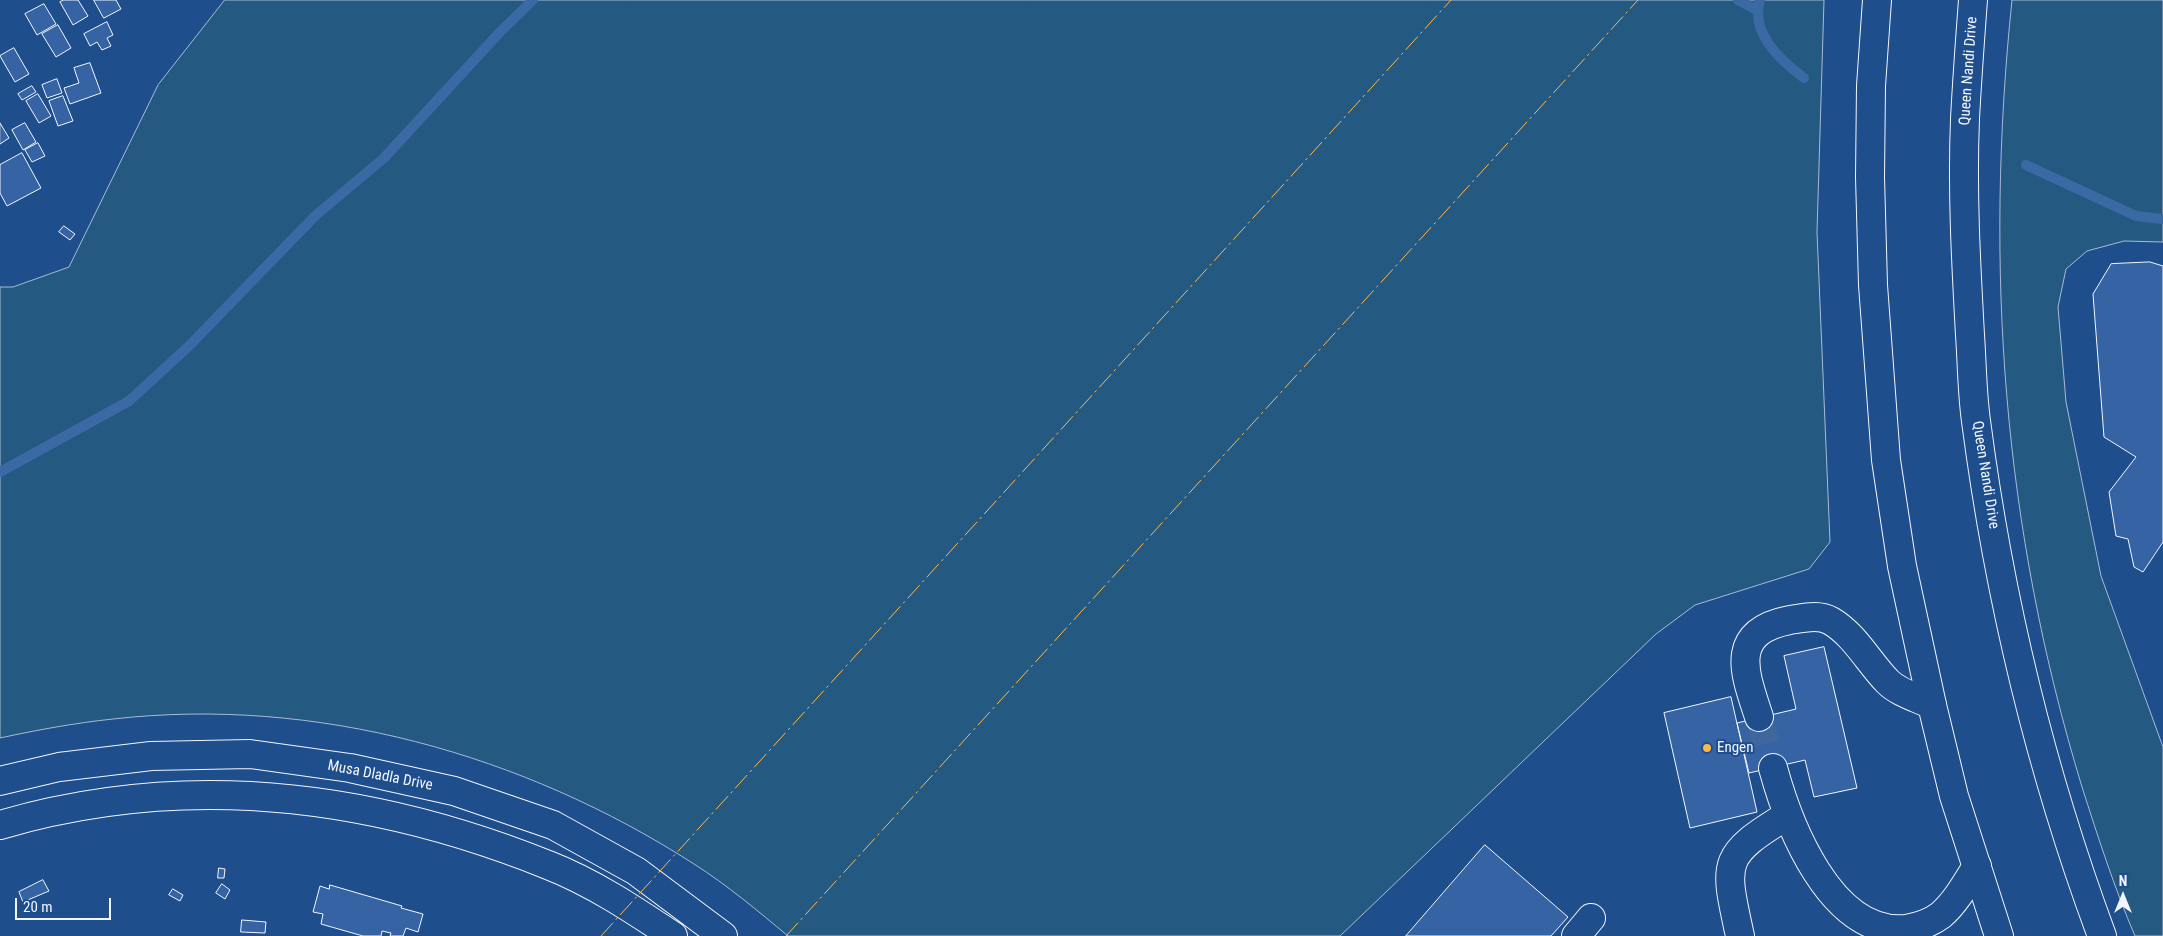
<!DOCTYPE html>
<html>
<head>
<meta charset="utf-8">
<style>
	body { margin:0 }
	#map { position:relative; width:2163px; height:936px; overflow:hidden; background:#1f4e8c; font-family:"Roboto Condensed",sans-serif }
	canvas { display:block }
	.north { position:absolute; left:2098px; top:871px; width:50px; height:50px; -webkit-text-stroke:4px #1f4e8c; paint-order:stroke; rotate:0deg; font-size:14px; font-weight:700; line-height:20px; text-align:center; color:#f2f6ff }
	.north::after { content:''; display:block; margin:auto; width:18px; height:22px; background:#f2f6ff; clip-path:polygon(50% 0,100% 100%,50% 72%,0 100%) }
	.scale { position:absolute; left:15px; top:898px; width:96px; height:22px; box-sizing:border-box; border:2px solid #f2f6ff; border-top:0; padding-left:6px; font-size:15px; line-height:18px; white-space:nowrap; color:#f2f6ff; -webkit-text-stroke:4px #1f4e8c; paint-order:stroke }
</style>
</head>
<body>
<div id="map">
<canvas width="2163" height="936"></canvas>
<div class="north">N</div>
<div class="scale">20 m</div>
</div>
<script>
const c = document.querySelector('canvas').getContext('2d');
c.lineJoin = 'round';
function fillPath(path, color) { c.fillStyle = color; c.fill(path, 'evenodd'); }
function trace(path, color, width, dash) { c.strokeStyle = color; c.lineWidth = width; c.lineCap = dash ? 'butt' : 'round'; c.setLineDash(dash || []); c.stroke(path); }
function label(font, color, halo, rows, align = 'center') {
  c.font = font + ' "Roboto Condensed",sans-serif'; c.lineWidth = 4; c.setLineDash([]); c.textBaseline = 'middle'; c.strokeStyle = halo; c.fillStyle = color; for (const [text, x, y, turn = 0] of rows) {
    c.save(); c.translate(x, y); c.rotate((+turn || 0) * Math.PI / 180); c.textAlign = isNaN(turn) ? turn : align; if (halo) c.strokeText(text, 0, 0); c.fillText(text, 0, 0); c.restore();
  }
}
const green = new Path2D(`
	M225,0H1824L1817,232L1830,542L1809,569L1695,605L1656,634L1340,936H788C758,911 727,885 694,864C523,754 316,696 113,719C75,723 37,730 0,738V287H13L69,267L158,85Z
	M2012,0H2163V242L2124,241L2087,251L2066,269L2058,307L2066,402L2101,576L2163,747V936H2135C2114,887 2098,837 2082,787C2003,528 1984,268 2012,0Z`);
const stream = new Path2D(`
	M1738,0L1757,10
	M1760,0C1750,33 1780,60 1804,78
	M2026,165L2136,216L2163,219
	M0,472L129,401L189,346L315,216L384,158L500,32L533,0`);
const building = new Path2D(`
	M64,0H78L88,16L73,25L60,2Z
	M94,0H116L121,9L104,18Z
	M44,4L56,24L37,35L25,14Z
	M107,22L113,35L107,38L111,46L102,50L97,42L90,46L84,34Z
	M58,25L71,48L56,57L42,34Z
	M14,48L29,74L15,82L0,56Z
	M90,63L101,93L70,104L64,88L79,83L74,68Z
	M57,79L62,93L47,98L42,85Z
	M32,86L36,92L22,100L18,94Z
	M38,94L51,116L39,123L26,101Z
	M63,96L73,121L58,126L49,101Z
	M0,123L9,138L0,144Z
	M25,123L36,142L23,150L12,130Z
	M38,143L45,156L32,162L25,150Z
	M22,153L41,188L7,206L0,193V165Z
	M64,226L75,234L70,240L59,232Z
	M2150,262L2163,266V542L2143,572L2134,567L2128,539L2116,536L2109,492L2136,457L2104,437L2093,294L2111,264Z
	M1824,647L1857,788L1814,797L1805,760L1749,773L1737,723L1796,709L1784,656Z
	M1731,697L1757,812L1690,828L1664,713Z
	M1485,845L1568,917L1551,936H1406Z
	M219,868L225,869L224,878H218Z
	M43,880L49,891L23,902L19,892Z
	M222,884L230,890L225,899L216,893Z
	M330,885L402,906L401,908L423,914L418,932L406,928L403,936H390L391,933L382,931L381,936H363L321,924L323,914L313,912L320,886L329,889Z
	M173,889L183,895L180,901L169,895Z
	M242,920L266,922L265,933L241,932Z`);
const minorTunnel = new Path2D(`
	M1759,717L1773,768`);
const minor = new Path2D(`
	M1759,717C1745,674 1727,632 1790,620C1804,618 1819,614 1831,621C1855,635 1869,663 1888,682C1899,693 1918,698 1932,705
	M1773,768C1788,823 1830,936 1906,929C1917,927 1932,922 1941,915C1956,902 1967,882 1977,866
	M0,781L59,767L151,756L250,754L350,768L454,791L553,825L636,871L723,936
	M0,825C185,771 371,794 548,865C592,882 634,910 673,936
	M1576,936L1591,918
	M1740,936C1724,862 1720,856 1788,815`);
const major = new Path2D(`
	M1877,0L1871,86L1870,177L1873,285L1886,460L1902,566L1932,705L1954,796L1999,936
	M1973,0C1970,40 1967,80 1965,119C1962,191 1966,263 1970,335C1972,363 1972,392 1976,421C1999,597 2040,769 2102,936`);
const power = new Path2D(`
	M601,936L1451,0
	M786,936L1638,0`);
const markers = [
	[1707,748,5,"#ffb74d"]
];
const streetNames = [
	["Queen Nandi Drive",1969,71,-86],
	["Queen Nandi Drive",1985,475,81],
	["Musa Dladla Drive",380,776,11]
];
const poiNames = [
	["Engen",1717,748]
];
fillPath(green, '#245a82');
trace(green, '#a8bbd7', 1);
trace(stream, '#3b69a3', 10);
fillPath(building, '#3563a3');
trace(building, '#f2f6ff', 1);
trace(minorTunnel, '#3f679d', 28, [28, 14]);
trace(minor, '#f2f6ff', 30);
trace(major, '#f2f6ff', 30);
trace(minor, '#1f4e8c', 28);
trace(major, '#1f4e8c', 28);
trace(power, '#ffb74d', 1, [18, 4, 2.5, 4]);
for (const [x, y, r, color] of markers) { const dot = new Path2D(); dot.arc(x, y, r, 0, 2 * Math.PI); c.fillStyle = color; c.fill(dot); trace(dot, '#1f4e8c', 2); }
label('15px', '#f2f6ff', '#1f4e8c', streetNames);
label('15px', '#f2f6ff', '#1f4e8c', poiNames, 'left');
</script>
</body>
</html>
